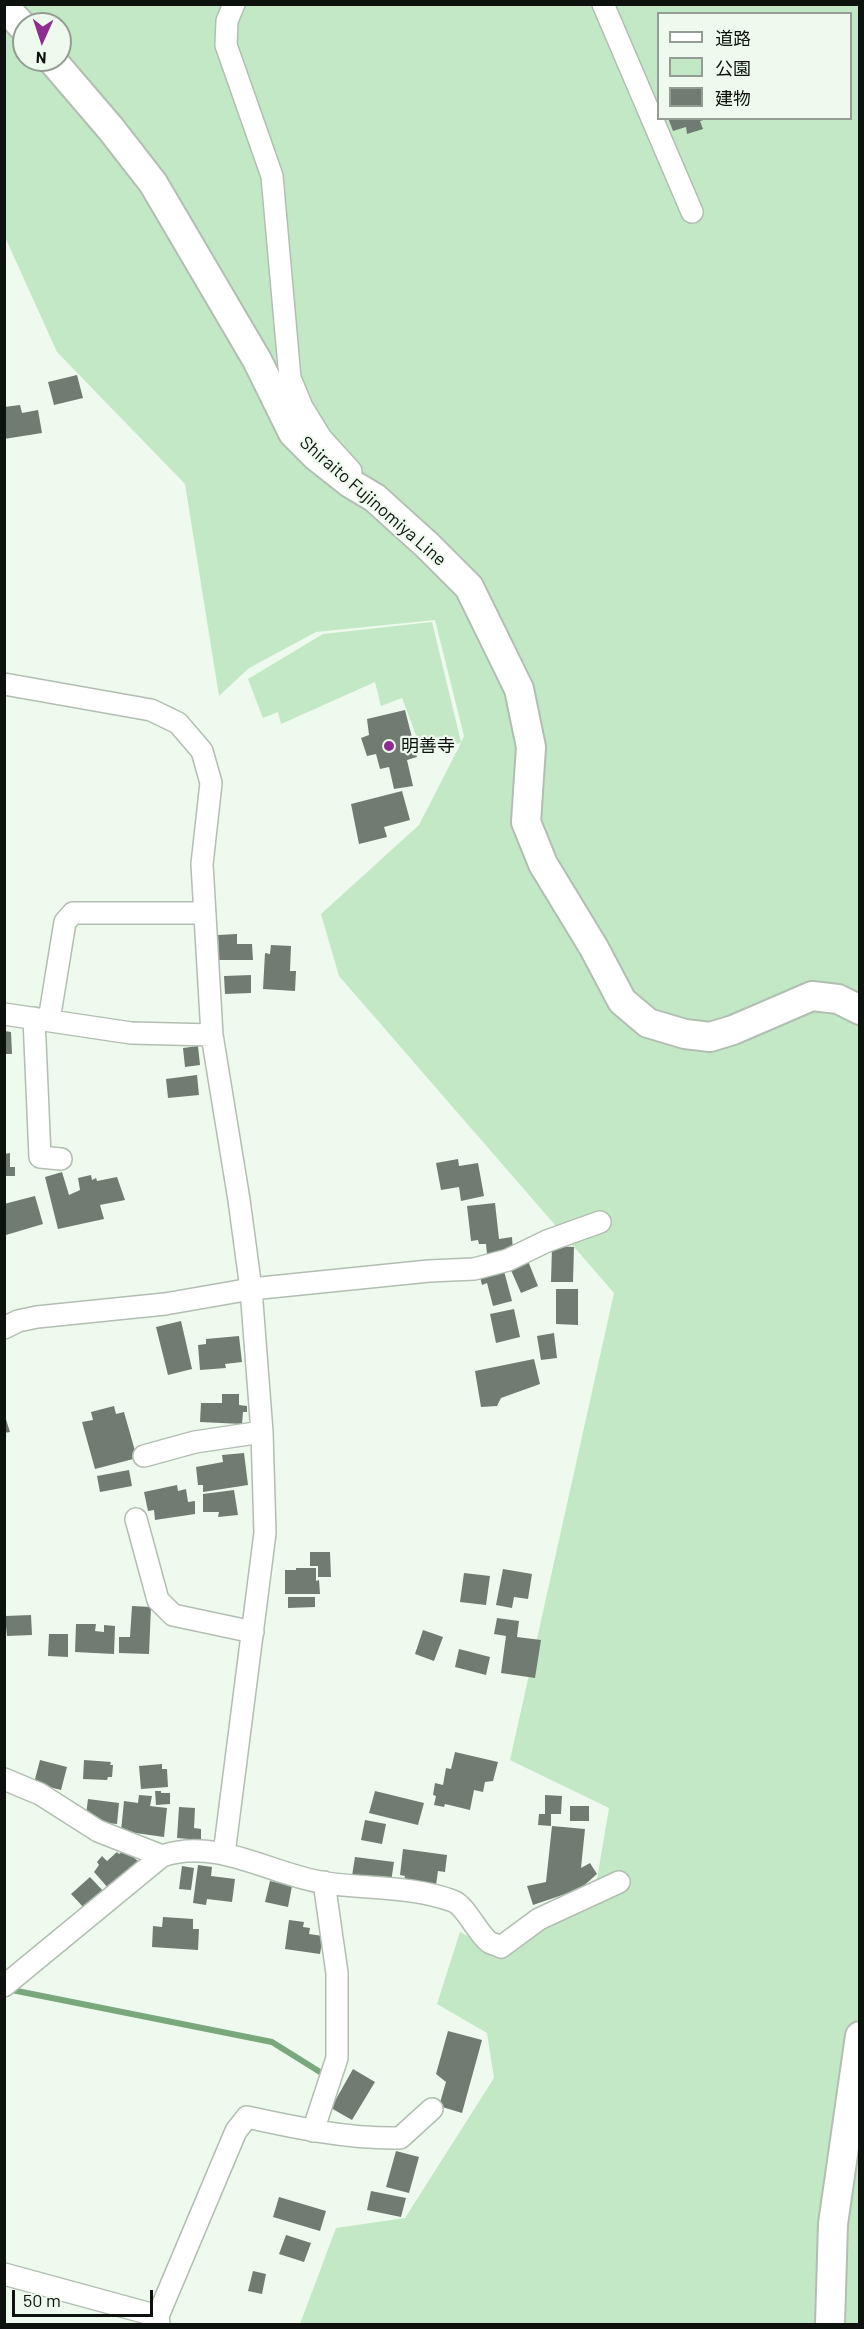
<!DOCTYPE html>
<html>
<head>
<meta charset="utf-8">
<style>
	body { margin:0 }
	#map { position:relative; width:864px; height:2329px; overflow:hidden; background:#edfaed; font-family:Barlow,"Noto Sans JP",sans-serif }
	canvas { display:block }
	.frame { position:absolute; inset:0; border:6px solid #0e120e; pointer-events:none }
	.legend { position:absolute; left:657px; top:12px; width:195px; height:108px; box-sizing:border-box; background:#edfaed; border:2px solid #949d94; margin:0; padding:8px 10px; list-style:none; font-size:18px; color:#0e120e }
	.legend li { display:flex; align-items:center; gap:12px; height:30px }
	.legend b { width:30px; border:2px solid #949d94 }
	.north { position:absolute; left:12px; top:12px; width:60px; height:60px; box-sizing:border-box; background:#edfaed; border:2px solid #949d94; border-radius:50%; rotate:183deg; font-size:16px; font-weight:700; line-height:24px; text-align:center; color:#0e120e }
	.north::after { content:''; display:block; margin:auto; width:21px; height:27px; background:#8f2c92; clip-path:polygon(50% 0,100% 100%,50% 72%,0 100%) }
	.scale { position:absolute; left:12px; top:2290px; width:141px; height:27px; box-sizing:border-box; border:3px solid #0e120e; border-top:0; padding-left:8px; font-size:18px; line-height:21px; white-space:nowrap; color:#0e120e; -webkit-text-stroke:4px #edfaed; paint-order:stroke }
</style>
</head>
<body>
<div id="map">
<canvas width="864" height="2329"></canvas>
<div class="frame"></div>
<ul class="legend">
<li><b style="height:8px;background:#fff"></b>道路</li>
<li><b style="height:16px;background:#c3e8c5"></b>公園</li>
<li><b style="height:16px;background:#707c71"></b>建物</li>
</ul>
<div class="north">N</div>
<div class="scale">50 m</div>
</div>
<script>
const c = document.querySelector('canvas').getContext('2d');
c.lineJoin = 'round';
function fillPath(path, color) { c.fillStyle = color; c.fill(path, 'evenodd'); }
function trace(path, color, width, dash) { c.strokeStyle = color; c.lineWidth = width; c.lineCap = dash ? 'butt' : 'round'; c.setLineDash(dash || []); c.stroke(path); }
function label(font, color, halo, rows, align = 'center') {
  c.font = font + ' Barlow,"Noto Sans JP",sans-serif'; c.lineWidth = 4.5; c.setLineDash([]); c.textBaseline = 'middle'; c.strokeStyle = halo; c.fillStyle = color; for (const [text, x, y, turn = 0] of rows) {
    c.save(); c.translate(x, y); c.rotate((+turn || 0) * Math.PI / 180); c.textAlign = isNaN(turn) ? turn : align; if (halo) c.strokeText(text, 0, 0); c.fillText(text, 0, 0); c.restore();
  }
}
const green = new Path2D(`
	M4,5H859V2324H300L336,2228L405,2218L494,2078L487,2033L437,2004L460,1932L499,1953L593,1903L609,1808L510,1760L614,1293L339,976L321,914L419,825L461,743L422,751L402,698L381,706L375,682L281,724L278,712L263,718L248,679L323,634L432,622L461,742L464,736L435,620L316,632L249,668L219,696L185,484L57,352L5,237ZM658,14H850V118H658ZM24,24H60V60H24Z`);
const stream = new Path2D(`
	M7,1989L272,2042L320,2072`);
const building = new Path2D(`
	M668,118H707V119L700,121L703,129L687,134L686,127L673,131Z
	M77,375L83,398L54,405L48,382Z
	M20,405L22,413L38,410L42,433L4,439V407Z
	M405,710L417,757L407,760L413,786L394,789L389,767L380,769L376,754L367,756L361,738L369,735L367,719Z
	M402,791L410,820L384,827L387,837L359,844L351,804Z
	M237,934V944H252L253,960H219L218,935Z
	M271,945L291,946L290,971H296L295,991L263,989L265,953L270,954Z
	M251,975V993L225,994L224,976Z
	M4,1031L11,1032L12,1054H4Z
	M198,1046L200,1065L185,1067L183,1048Z
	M197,1075L199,1095L168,1098L166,1079Z
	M10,1153V1167H15V1176H4V1154Z
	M458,1159L459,1166L478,1163L484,1196L461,1201L459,1187L441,1190L436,1163Z
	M62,1172L69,1195L80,1190L78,1178L91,1175L92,1180L96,1178L97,1181L117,1177L125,1200L100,1205L104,1219L58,1229L45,1177Z
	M35,1196L43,1224L6,1235L4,1204Z
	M495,1203L499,1239L512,1237L513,1251L487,1254L486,1244H479L478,1240L471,1241L467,1206Z
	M552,1246L574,1247L573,1282H551Z
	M528,1261L538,1286L521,1293L510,1268Z
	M504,1271L512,1301L493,1306L487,1283L482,1285L480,1277Z
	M556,1289H578V1325L556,1324Z
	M514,1309L520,1337L496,1343L490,1314Z
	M181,1321L192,1369L168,1375L156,1327Z
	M554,1333L557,1358L541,1360L537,1336Z
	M239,1336L242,1362L225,1364L226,1368L200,1370L198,1345L206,1344V1339Z
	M534,1359L540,1384L501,1398L497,1406L481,1407L475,1371Z
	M222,1394H239V1405L247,1406V1412H243L242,1424L200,1422L201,1403H222Z
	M114,1406L116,1414L124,1412L137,1458L95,1469L82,1422L93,1420L91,1412Z
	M4,1413L10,1432L4,1433Z
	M244,1453L248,1485L203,1492V1485H198L196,1467L223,1462L222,1455Z
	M129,1470L132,1486L100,1492L97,1476Z
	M177,1485L178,1491L186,1489L188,1502L195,1501V1514L155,1520L154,1510L148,1511L144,1492Z
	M234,1490L238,1515L218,1517L219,1512H203V1494Z
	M310,1552H330L331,1577H318V1566H310Z
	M296,1568H316V1581L319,1580L320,1594H285V1570H296Z
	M503,1569L532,1574L528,1599L514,1597L512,1608L496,1605Z
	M464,1573L490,1576L486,1605L460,1602Z
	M288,1597H315V1607L288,1608Z
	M132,1606L151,1607L149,1654L119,1653V1637H130Z
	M31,1615L32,1635L7,1636L5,1616Z
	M497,1618L519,1621L517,1637L541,1640L535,1678L501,1673L506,1636L494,1634Z
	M76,1624H96L95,1631L104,1632V1625L115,1626L114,1654L75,1652Z
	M423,1630L443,1637L434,1661L415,1654Z
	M49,1634H68V1657L48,1656Z
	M459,1649L490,1657L486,1675L455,1667Z
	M455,1752L498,1762L493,1781L485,1782L483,1792L474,1790L470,1810L445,1804L444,1807L434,1805L436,1796L433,1795L435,1783L443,1785L446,1768L451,1769Z
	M40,1760L67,1767L61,1790L34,1783Z
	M84,1760L111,1762L110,1765H113L112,1777H108L107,1780L83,1779Z
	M162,1764V1769H167L168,1787L141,1789L139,1766Z
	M155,1791H161V1793H170V1804L156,1805Z
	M375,1791L424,1803L418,1825L369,1813Z
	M139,1795L152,1796L150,1806L167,1808L164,1837L121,1831L124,1801L138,1803Z
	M545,1795L562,1796L561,1814H551V1826L538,1825L539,1814H545Z
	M88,1799L119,1803L117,1824L95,1822L96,1816L86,1815Z
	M570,1806H589V1821H570Z
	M179,1807L195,1808L194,1828L201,1829V1840L177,1838Z
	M365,1820L386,1824L382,1844L361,1840Z
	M552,1826L585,1829L581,1868L590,1863L597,1874L580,1889L533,1905L527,1886L546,1882Z
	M403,1849L447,1855L445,1872L438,1871L436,1885L404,1881L405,1876L400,1875Z
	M125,1850L139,1862L109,1889L94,1872L99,1865L97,1862L102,1856L107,1861L117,1852L119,1854Z
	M355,1857L394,1862L391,1882L352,1876Z
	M198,1865L212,1867L211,1876L235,1879L232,1902L207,1899L206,1905L193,1903Z
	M182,1866L194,1868L191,1890L179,1889Z
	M90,1877L105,1893L86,1910L71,1894Z
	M270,1881L292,1886L288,1907L265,1902Z
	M163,1917L193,1919V1929H199L198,1950L152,1947L153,1926L162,1927Z
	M289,1920L304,1922L303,1927L310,1928L309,1934L323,1936L320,1954L285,1949Z
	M448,2031L482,2040L462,2113L439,2106L446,2082L436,2074Z
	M353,2069L375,2082L352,2120L331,2108Z
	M396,2151L419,2157L409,2193L386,2187Z
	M371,2191L406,2198L401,2217L367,2210Z
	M279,2197L326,2211L320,2231L273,2217Z
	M286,2235L311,2243L304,2262L279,2254Z
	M253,2271L266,2274L262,2294L248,2291Z`);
const street = new Path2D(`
	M234,4L227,21L226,45L272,176L290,378L302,407L321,438L351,471
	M603,4L692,212
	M4,684L151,710L178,723L202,751L211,783L202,864L212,1035L239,1200L251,1289L262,1432L265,1533L224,1854
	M4,1014L131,1033L212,1035
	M34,1018L40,1157L61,1159
	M49,1020L65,922L73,913H205
	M4,1328L18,1321L37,1317L165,1304L251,1289L429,1271L474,1269L508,1260L547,1241L600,1222
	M144,1456L195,1442L262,1432
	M136,1519L158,1600L173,1615L253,1632
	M4,1779L40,1794L98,1831L162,1856
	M4,1986L162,1856C218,1837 271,1875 326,1883C368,1889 413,1886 453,1901C466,1906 477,1933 489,1942C492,1944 498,1945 501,1947L539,1919L619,1882
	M313,2131L337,2058V1973L324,1882
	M4,2274L158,2316
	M159,2324L158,2316L236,2131L247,2117C297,2128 348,2139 400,2138L432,2109`);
const secondary = new Path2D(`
	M4,6L24,28
	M52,60L111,129L153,183L257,360L293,433L317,457L350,483L375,498L428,546L469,587L519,689L531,747L526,822L543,864L594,948L622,1001L648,1023L685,1034L710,1037L733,1030L812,996L838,999L860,1010
	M830,2324L833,2224L860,2036`);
const markers = [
	[389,746,6,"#8f2c92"]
];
const streetNames = [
	["Shiraito Fujinomiya Line",373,501,41]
];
const poiNames = [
	["明善寺",401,746]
];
fillPath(green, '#c3e8c5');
trace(stream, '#78a87c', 6);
fillPath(building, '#707c71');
trace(street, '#b2beb2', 24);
trace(secondary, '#b2beb2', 32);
trace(street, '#fff', 21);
trace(secondary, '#fff', 28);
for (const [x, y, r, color] of markers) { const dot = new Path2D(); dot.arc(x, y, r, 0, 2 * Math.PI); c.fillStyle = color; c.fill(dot); trace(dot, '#edfaed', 2); }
label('18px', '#0e120e', '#edfaed', streetNames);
label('18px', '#0e120e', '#edfaed', poiNames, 'left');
</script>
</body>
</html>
